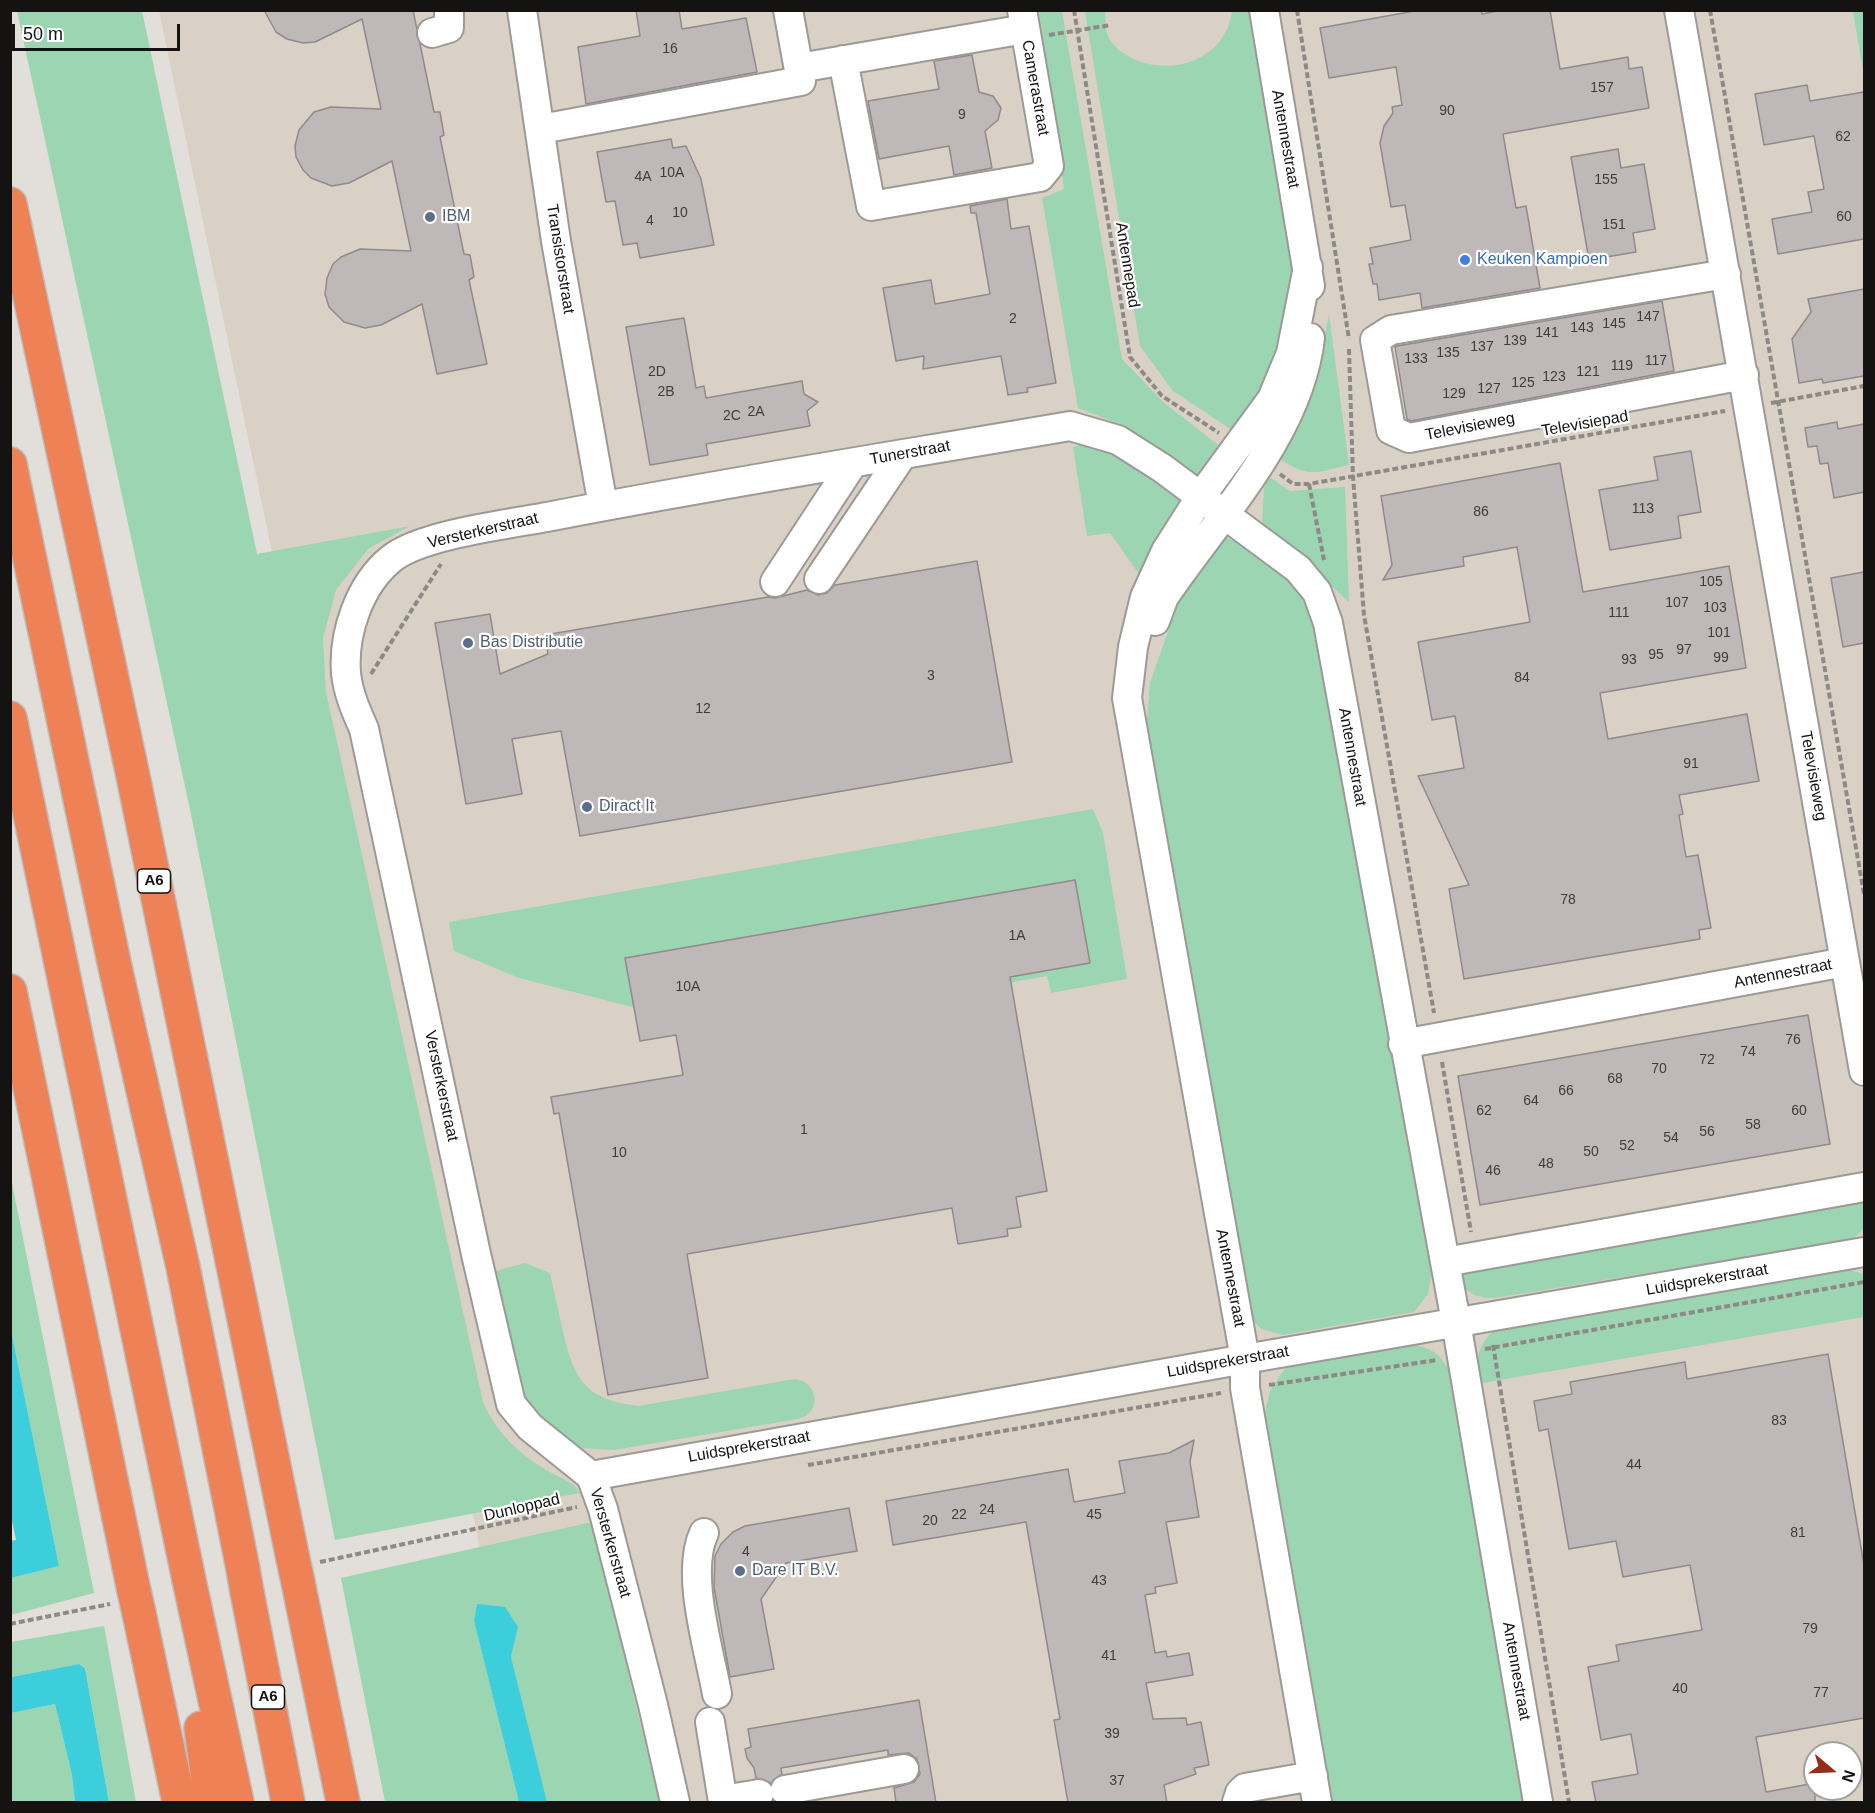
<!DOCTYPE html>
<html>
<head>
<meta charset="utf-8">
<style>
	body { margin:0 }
	#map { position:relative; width:1875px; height:1813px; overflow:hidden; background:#e2ded9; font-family:Helvetica,sans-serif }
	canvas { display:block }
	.frame { position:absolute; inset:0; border:12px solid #141311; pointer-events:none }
	.north { position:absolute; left:1803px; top:1741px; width:60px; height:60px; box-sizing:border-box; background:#fff; border:2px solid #a1a1a0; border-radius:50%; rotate:109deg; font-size:16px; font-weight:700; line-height:24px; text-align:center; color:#141311 }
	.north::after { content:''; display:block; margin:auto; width:21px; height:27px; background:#972e1a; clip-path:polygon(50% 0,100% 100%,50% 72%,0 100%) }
	.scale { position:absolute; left:12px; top:24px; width:168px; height:27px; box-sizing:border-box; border:3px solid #141311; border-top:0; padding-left:8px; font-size:18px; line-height:21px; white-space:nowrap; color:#141311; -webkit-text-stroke:4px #fff; paint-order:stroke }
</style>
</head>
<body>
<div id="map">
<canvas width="1875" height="1813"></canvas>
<div class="frame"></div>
<div class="north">N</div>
<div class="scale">50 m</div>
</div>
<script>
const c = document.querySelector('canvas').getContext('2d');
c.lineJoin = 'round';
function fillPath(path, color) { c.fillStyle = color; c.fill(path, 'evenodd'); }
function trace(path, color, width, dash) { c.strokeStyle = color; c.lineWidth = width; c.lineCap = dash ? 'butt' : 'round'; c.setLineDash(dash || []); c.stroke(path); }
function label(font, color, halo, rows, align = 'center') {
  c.font = font + ' Helvetica,sans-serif'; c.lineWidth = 4.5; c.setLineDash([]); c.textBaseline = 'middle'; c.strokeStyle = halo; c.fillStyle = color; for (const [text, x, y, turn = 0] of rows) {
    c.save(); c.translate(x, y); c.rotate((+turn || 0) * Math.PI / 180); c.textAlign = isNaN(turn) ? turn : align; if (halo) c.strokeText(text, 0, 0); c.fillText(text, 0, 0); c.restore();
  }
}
const built = new Path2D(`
	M159,11H1864V1802H533ZM1815,1753H1851V1789H1815Z`);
const green = new Path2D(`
	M17,11H142L257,554L410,526L368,549L336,590L323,638L326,692L483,1402C496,1433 520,1455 550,1472C561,1478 574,1482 580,1493L335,1540L191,814Z
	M1039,11H1062L1122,359L1163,402L1226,451L1196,480L1122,425L1078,408L1042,198L1064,189Z
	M1085,11H1105C1106,16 1105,23 1106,29C1107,39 1116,49 1125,54C1165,80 1226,62 1232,11H1253L1299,269L1284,343L1262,400L1238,434L1173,391L1140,346Z
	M1853,11H1864V77Z
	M1329,314L1349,465C1311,474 1309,478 1275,456L1298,419L1318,371Z
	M1083,444L1122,451L1179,496V511L1139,574L1110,533L1087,536L1073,447Z
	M1265,474L1290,491L1345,487L1349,602L1262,522Z
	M1225,538C1250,543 1290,573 1305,594C1314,607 1318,627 1324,642L1432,1271L1428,1294L1414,1312L1283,1335L1261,1329L1251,1318L1146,731L1150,683L1179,600L1218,543Z
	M1093,809L1103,833L1127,979L1051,993L1047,976L754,1028L679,1019L519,978L454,951L449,922Z
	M10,1173L94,1593L11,1615V1578L59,1566L11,1330Z
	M1864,1195V1228L1853,1239L1495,1298C1472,1298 1463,1291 1455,1270Z
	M525,1263L550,1273C554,1293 559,1313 563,1332C575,1381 585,1399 638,1406L795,1379C819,1382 822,1413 798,1419L614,1450L582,1448L559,1437L546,1428L523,1396L496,1276V1271Z
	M1850,1270L1864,1274V1317L1477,1384C1475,1361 1478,1345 1495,1329Z
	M1408,1344C1430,1348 1435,1349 1448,1368L1523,1802H1333L1265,1412L1270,1391L1285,1368Z
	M592,1522L659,1802H547L511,1657L518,1627L477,1604L474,1621L519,1802H385L341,1578Z
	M104,1626L136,1802H109L85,1667L79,1664L11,1677V1642Z
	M55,1704L72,1775L75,1802H11V1713Z`);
const water = new Path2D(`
	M11,1330L59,1566L11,1578V1541L16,1540L10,1511Z
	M477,1604L505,1607L518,1627L511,1657L547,1802H519L474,1621Z
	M79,1664L85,1668L109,1802H75L72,1775L55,1704L11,1713V1677Z`);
const building = new Path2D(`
	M264,10H413L434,112H440L444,135L440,137L464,254L470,255L474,277L469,280L487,364L437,374L422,304L381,325L365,328L344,322L329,307L325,294L327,278L333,264L341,257L360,249L411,251L392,161L349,183L332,186L311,178L303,170L296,157L295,146L299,130L314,112L331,107L381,109L362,19L315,42L303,43L287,39L276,32Z
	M636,10H679L682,29L746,18L757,72L586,104L578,47L640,36Z
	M1420,10H1481L1482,14L1503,10H1550L1560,69L1628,57L1629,69L1642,67L1649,108L1503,134L1516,208L1526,206L1540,288L1422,308L1420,293L1379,300L1377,284H1373L1369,264H1373L1370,248L1411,240L1405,205L1391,207L1380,143L1384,126L1393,113L1392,107L1402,105L1396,67L1329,78L1320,28Z
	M972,55L979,92L993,96L1001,108L998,120L985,131L992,168L954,175L949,146L879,159L868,101L939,89L934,61Z
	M1807,85L1810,101L1864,92V239L1778,254L1772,219L1812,212L1808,192L1824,189L1814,136L1764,145L1755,94Z
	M671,139L673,148L686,146L701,179L714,245L640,258L637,243L623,245L615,201L606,202L597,152Z
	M1618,149L1621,168L1644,164L1655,229L1633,233L1636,252L1589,260L1571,157Z
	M1007,199L1011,229L1029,226L1056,383L1027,388L1028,392L1008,395L1001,356L923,369L924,356L896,361L883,288L931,280L935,304L990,294L976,213H971L970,206Z
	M1864,289V376L1823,383L1822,379L1799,383L1792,339L1811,312L1808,299Z
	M1662,301L1674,371L1411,421L1407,419L1395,347L1397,346Z
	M684,318L696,388L704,386L706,398L802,381L804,394L818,402L807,411L810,426L706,444L708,455L650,465L626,327Z
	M1837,422L1838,429L1864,424V492L1834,498L1828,463L1820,464L1817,446L1808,447L1805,428Z
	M1691,451L1701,512L1678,516L1681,538L1610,550L1599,490L1658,480L1654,457Z
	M1560,463L1583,592L1729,566L1742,642L1746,668L1600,693L1608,739L1747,714L1759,781L1679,795L1683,814L1679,815L1686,857L1698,855L1711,928L1699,930L1700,939L1464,979L1449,889L1469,885L1418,776L1464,768L1455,716L1432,720L1418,642L1530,622L1517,547L1463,557L1464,566L1383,580L1392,565L1381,496Z
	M977,561L1012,762L580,836L561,731L512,739L522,794L466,804L435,623L490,614L500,674L548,654L545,635L768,597L775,598L807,590L818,595L827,593L835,585Z
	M1864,572V643L1843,647L1831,578Z
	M1075,880L1090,963L1010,977L1047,1191L1016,1197L1021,1227L1007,1229L1008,1236L958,1244L952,1208L687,1254L708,1378L608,1395L559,1113L554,1114L551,1097L683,1075L676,1035L640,1041L625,958Z
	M1808,1015L1830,1144L1480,1205L1458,1076Z
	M1828,1354L1864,1565V1718L1756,1737L1766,1792L1815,1783V1803H1596L1592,1782L1638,1774L1631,1734L1601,1740L1588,1667L1619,1661L1616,1645L1702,1630L1690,1565L1623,1577L1616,1541L1569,1549L1548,1429L1539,1431L1534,1401L1572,1394L1570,1382L1685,1362L1687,1379Z
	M1194,1440L1190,1462L1199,1517L1166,1522L1177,1583L1155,1587L1156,1593L1145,1595L1155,1653L1166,1651L1167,1657L1189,1653L1193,1675L1146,1683L1153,1719L1186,1718L1187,1725L1201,1722L1209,1765L1194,1768L1196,1774L1164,1785L1167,1803H1068L1054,1720L1060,1719L1026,1522L893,1545L886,1501L1068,1469L1074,1502L1125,1493L1119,1461L1169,1453Z
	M849,1508L857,1551L786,1563L761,1599L774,1669L730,1677L714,1587L715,1556L721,1544L733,1532L745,1526Z
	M919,1700L936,1803H896L894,1788L914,1782L920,1774L917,1759L909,1753L888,1755V1750L781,1768L782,1774L771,1783L756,1778L754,1768L747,1758L745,1749L751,1747L748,1729Z`);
const path = new Path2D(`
	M1074,10L1130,357L1162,396L1219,433
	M1297,10L1349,339
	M1710,10L1864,894
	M1049,35L1111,25
	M1349,349L1353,477L1364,615L1434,1013
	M1771,403L1864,386
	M1280,474L1293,484H1309L1725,411
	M1309,484L1324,560
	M371,674L441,564
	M1442,1062L1471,1232
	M1493,1345L1569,1802
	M1485,1349L1864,1282
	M1269,1385L1437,1360
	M808,1465L1221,1393
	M320,1562L577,1507
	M10,1624L110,1604`);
const minor = new Path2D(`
	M522,10L556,241L603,506
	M1264,10L1310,286
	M1679,10L1864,1071
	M432,33L449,28V10
	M843,60L871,206L1040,177L1049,166L1022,10
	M799,68L1025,29
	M541,129L801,81L788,10
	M1308,267L1291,353L1272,399L1201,496L1166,551L1145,597L1133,647L1127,698L1245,1359V1388L1317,1802
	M1726,274L1391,330L1375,340L1391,430L1409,438L1744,375
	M819,579L903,454
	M775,582L853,463
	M1155,621L1164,597C1217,518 1299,436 1310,338
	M1403,1044L1845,962
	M1445,1262L1864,1187
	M591,1476L1245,1359L1864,1252
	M704,1533C685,1573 709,1649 717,1694
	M710,1722L723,1802
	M785,1790L904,1769
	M723,1800L759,1794
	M675,1802L653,1705L603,1509L591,1476L530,1427L511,1404L476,1254L364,729C356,711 348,693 346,673C343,634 359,585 391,559C420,535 508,524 547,517C721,483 895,456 1070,426L1118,440L1162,468L1298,569L1317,592L1328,623L1456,1322L1538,1802
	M1237,1802L1240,1793L1245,1788L1313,1776`);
const highway = new Path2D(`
	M10,204L133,776L293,1559
	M10,464L115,967L183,1267L243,1569
	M10,718L189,1580
	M10,991L134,1591
	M298,1582L343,1802
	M247,1592L288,1802
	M194,1603L237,1802
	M139,1613L179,1802
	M201,1728L211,1802`);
const highwayBridge = new Path2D(`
	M293,1559L298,1582
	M243,1569L247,1592
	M189,1580L194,1603
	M134,1591L139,1613`);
const markers = [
	[430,217,6,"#5c6f8a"],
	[1465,260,6,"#3f7fe0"],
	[468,643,6,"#5c6f8a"],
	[587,807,6,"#5c6f8a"],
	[740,1571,6,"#5c6f8a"]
];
const numberNames = [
	["16",670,49],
	["157",1602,88],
	["90",1447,111],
	["9",962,115],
	["62",1843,137],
	["10A",672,173],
	["4A",643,177],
	["155",1606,180],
	["10",680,213],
	["60",1844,217],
	["4",650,221],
	["151",1614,225],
	["147",1648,317],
	["2",1013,319],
	["145",1614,324],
	["143",1582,328],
	["141",1547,333],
	["139",1515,341],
	["137",1482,347],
	["135",1448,353],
	["133",1416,359],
	["117",1656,361],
	["119",1622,366],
	["2D",657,372],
	["121",1588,372],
	["123",1554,377],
	["125",1523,383],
	["127",1489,389],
	["2B",666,392],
	["129",1454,394],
	["2A",756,412],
	["2C",732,416],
	["113",1643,509],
	["86",1481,512],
	["105",1711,582],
	["107",1677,603],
	["103",1715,608],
	["111",1619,613],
	["101",1719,633],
	["97",1684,650],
	["95",1656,655],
	["99",1721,658],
	["93",1629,660],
	["3",931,676],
	["84",1522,678],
	["12",703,709],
	["91",1691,764],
	["78",1568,900],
	["1A",1017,936],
	["10A",688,987],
	["76",1793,1040],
	["74",1748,1052],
	["72",1707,1060],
	["70",1659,1069],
	["68",1615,1079],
	["66",1566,1091],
	["64",1531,1101],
	["62",1484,1111],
	["60",1799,1111],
	["58",1753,1125],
	["1",804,1130],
	["56",1707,1132],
	["54",1671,1138],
	["52",1627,1146],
	["50",1591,1152],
	["10",619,1153],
	["48",1546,1164],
	["46",1493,1171],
	["83",1779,1421],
	["44",1634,1465],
	["24",987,1510],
	["22",959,1515],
	["45",1094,1515],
	["20",930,1521],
	["81",1798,1533],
	["4",746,1552],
	["43",1099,1581],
	["79",1810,1629],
	["41",1109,1656],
	["40",1680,1689],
	["77",1821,1693],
	["39",1112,1734],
	["37",1117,1781]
];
const shields = [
	[154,881,33],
	[268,1697,33]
];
const shieldNames = [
	["A6",154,881],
	["A6",268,1697]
];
const streetNames = [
	["Camerastraat",1035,88,80],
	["Antennestraat",1285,139,80],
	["Transistorstraat",560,259,81],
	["Antennepad",1127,265,81],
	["Televisiepad",1585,424,-10],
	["Televisieweg",1470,427,-11],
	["Tunerstraat",910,453,-10],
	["Versterkerstraat",483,531,-13],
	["Antennestraat",1352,757,80],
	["Televisieweg",1813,776,80],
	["Antennestraat",1783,974,-11],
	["Versterkerstraat",441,1086,78],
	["Antennestraat",1230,1278,79],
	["Luidsprekerstraat",1707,1280,-10],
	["Luidsprekerstraat",1228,1362,-10],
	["Luidsprekerstraat",749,1447,-10],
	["Dunloppad",522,1508,-13],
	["Versterkerstraat",610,1543,74],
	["Antennestraat",1516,1671,80]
];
const serviceNames = [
	["IBM",442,217],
	["Bas Distributie",480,643],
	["Diract It",599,807],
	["Dare IT B.V.",752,1571]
];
const shopNames = [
	["Keuken Kampioen",1477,260]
];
fillPath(built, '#dad1c6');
fillPath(green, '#9bd5b1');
fillPath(water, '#3ccedb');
fillPath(building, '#bfb8b8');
trace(building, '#918a8a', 1.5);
trace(minor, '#9d9995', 32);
trace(highway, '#bdbdbc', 36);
trace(path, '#8d8a86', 4, [6, 3]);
trace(minor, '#fff', 28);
trace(highway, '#ee8155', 33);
trace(highwayBridge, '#bdbdbc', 36, []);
trace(highwayBridge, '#ee8155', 33);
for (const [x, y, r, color] of markers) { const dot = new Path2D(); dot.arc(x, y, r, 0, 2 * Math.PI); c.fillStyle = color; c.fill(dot); trace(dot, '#fff', 2); }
label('14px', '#3f3c3b', null, numberNames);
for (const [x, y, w] of shields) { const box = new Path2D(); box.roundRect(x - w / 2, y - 12, w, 24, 4.5); c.fillStyle = '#fff'; c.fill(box); trace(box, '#141311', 1.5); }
label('bold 15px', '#141311', null, shieldNames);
label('16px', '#141311', '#fff', streetNames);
label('16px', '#4e5e75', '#fff', serviceNames, 'left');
label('16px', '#366cbe', '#fff', shopNames, 'left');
</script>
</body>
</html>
